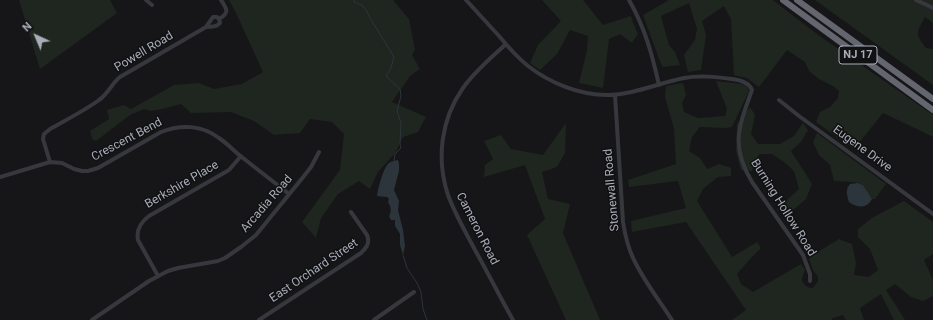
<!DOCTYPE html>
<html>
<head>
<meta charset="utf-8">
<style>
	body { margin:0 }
	#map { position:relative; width:933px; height:320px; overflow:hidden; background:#161618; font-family:Roboto,sans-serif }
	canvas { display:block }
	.north { position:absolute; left:16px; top:16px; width:40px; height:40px; -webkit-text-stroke:3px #111113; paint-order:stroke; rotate:316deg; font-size:11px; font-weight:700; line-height:16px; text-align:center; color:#a8adb8 }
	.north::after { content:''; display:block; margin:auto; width:14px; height:18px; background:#a8adb8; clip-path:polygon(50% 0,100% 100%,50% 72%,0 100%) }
</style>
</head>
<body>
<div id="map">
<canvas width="933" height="320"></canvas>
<div class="north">N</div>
</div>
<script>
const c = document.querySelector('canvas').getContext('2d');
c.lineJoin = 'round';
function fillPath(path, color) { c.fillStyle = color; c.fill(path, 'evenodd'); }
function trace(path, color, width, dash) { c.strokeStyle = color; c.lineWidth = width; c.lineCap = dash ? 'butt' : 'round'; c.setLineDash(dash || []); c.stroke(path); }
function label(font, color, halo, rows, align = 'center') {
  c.font = font + ' Roboto,sans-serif'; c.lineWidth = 3; c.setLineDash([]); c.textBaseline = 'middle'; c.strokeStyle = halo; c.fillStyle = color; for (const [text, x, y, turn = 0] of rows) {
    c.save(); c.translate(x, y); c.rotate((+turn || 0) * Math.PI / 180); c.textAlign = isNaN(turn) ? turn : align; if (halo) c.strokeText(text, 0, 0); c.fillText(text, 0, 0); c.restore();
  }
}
const green = new Path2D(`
	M19,0H110L117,13L40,69Z
	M229,0H393L409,19L415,50L412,55L420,69L410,76L392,102L426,117L418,132L403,137L396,152L378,172L370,189L359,181L338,194L321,218L316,238L302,222L340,170L344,134L332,122L310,119L300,133L274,135L254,121L231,112L191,113L181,104L166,108L151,111L144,109L130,115L96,141L92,139L90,131L109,119L107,110L124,105L131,109L174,85L199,83L214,89L242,84L263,72L236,13Z
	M542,0H583L603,25L631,16L633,23L638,34L632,43L620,34L609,39L603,88L579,83L587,50L588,36L570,30L557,54L540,70L530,63L538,45L561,21Z
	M669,0H773L817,34L933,115V137L923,132L883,113L854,149L816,122L820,112L830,107L838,98L839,91L833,86L819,79L809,71L805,62L787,50L759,87L747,78L734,75L731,19L724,6L702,21L706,35L701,70L688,72L684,55L695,40L697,29L689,3L661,16L669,45L675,52L680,65L662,67L643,15Z
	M815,0H933V23L925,17C916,34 915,33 926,48L933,49V85Z
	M716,81L742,84L747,87L749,91L732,127L725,128L700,127L692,137L689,151L700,158L707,169L719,164L731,168V176L718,177L703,189L697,201L732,257L757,242L761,248L751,258L737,274L741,284L753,292L801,264L805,269C804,274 802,276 802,281C805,286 807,288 813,288L818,281V277L813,270L809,259L816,253L839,239L852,244L856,263L854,275L869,277L878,270L870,249L858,237V229L872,218L904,201L933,222V254L924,260L933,280V296L923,301L911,297L895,284L886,290L905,320H894L881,294L860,308L864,320H846L843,315L833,318L831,320H732L746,310L686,222L632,232L631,221L686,208L678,181L629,187L628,180L676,164L674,129L665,97L666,86L683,83L686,95L682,103L684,112L698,118L725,116L727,109Z
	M750,107L755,115L751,134L758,144H780L794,136L803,123L808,130L801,142L791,151L812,184L806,199L786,216L777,209L799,189L794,171L784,162L772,154H759L752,171L741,170L736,151L737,124Z
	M566,123L565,153L557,167L542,172L548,199L570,204L563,233L600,320H566L527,235L545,219L525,165L484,177L485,165L493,159L484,141L501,135L511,149L543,155Z
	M817,133L886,184L875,199H872C869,195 866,189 863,185C859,181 841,182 834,181L830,165L819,155L813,142Z`);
const water = new Path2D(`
	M398,160L399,164V171L394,190L399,201L398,210L403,230L405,246L403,255L400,245V234L395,226V220H391L389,216C392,211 391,207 388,202L389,199L387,197L377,196C378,189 383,168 389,163C392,161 395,161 398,160Z
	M858,183L863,185L872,199C867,209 857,208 849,202C847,195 845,190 850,184Z`);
const stream = new Path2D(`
	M354,0V2L362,5L366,10L370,18L394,57L391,68L386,76L400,89L401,96L397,111L401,123L400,144L401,148L395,154L394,161
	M403,255L407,268L417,283L421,292L423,309L427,320`);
const minor = new Path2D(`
	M146,0L152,5
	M466,0C477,12 488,24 499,36C508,47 517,57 528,66C550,83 579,95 607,95C632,95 659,83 684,78C700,75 716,77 732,79C740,80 749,82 752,90C739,126 730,146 752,182L803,255L810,274V281
	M629,0C645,28 652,54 659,85
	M916,0L933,8
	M219,19C230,13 227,9 221,0
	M506,44C491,58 475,71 463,88C441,119 436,159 448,195C455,214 466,233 475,250C488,273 500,297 513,320
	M615,95L623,222C625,235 628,248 634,260C644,281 659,300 672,320
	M779,100L799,116L933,214
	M50,162L43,139L44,134L50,129C66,120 84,111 99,100C108,94 112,83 120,77L206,27C212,26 216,28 220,23L219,19L217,17H213L206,27
	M0,177L50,162L62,163L74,169L82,171H88L98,168L161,132C181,124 202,125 219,138C228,144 235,152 243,158C258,170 274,182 289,194
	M158,276L138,240C136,230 141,222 149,216L229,170L241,156
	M92,320L149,281L168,271L178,268L218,261L225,258L241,247L256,235L304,176L311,167L319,152
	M259,320L361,253C367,247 370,243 367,235L351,212
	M374,320L414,292`);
const highway = new Path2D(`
	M783,0L933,110
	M797,0L933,99`);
const shields = [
	[858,55,38]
];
const shieldNames = [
	["NJ 17",858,55]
];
const streetNames = [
	["Powell Road",144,52,-31],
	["Crescent Bend",127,140,-28],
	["Eugene Drive",862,149,36],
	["Berkshire Place",182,185,-30],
	["Stonewall Road",612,190,-95],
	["Arcadia Road",267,204,-49],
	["Burning Hollow Road",783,208,58],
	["Cameron Road",477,229,63],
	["East Orchard Street",314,271,-34]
];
fillPath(green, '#1e261f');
fillPath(water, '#2c353c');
trace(stream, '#2c353c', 1);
trace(minor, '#37383d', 4);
trace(highway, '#63666e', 6);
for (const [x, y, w] of shields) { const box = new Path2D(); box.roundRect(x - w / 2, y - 9, w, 18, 3); c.fillStyle = '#111113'; c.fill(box); trace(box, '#a8adb8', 1); }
label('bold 11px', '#a8adb8', null, shieldNames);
label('12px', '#a8adb8', '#111113', streetNames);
</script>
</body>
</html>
